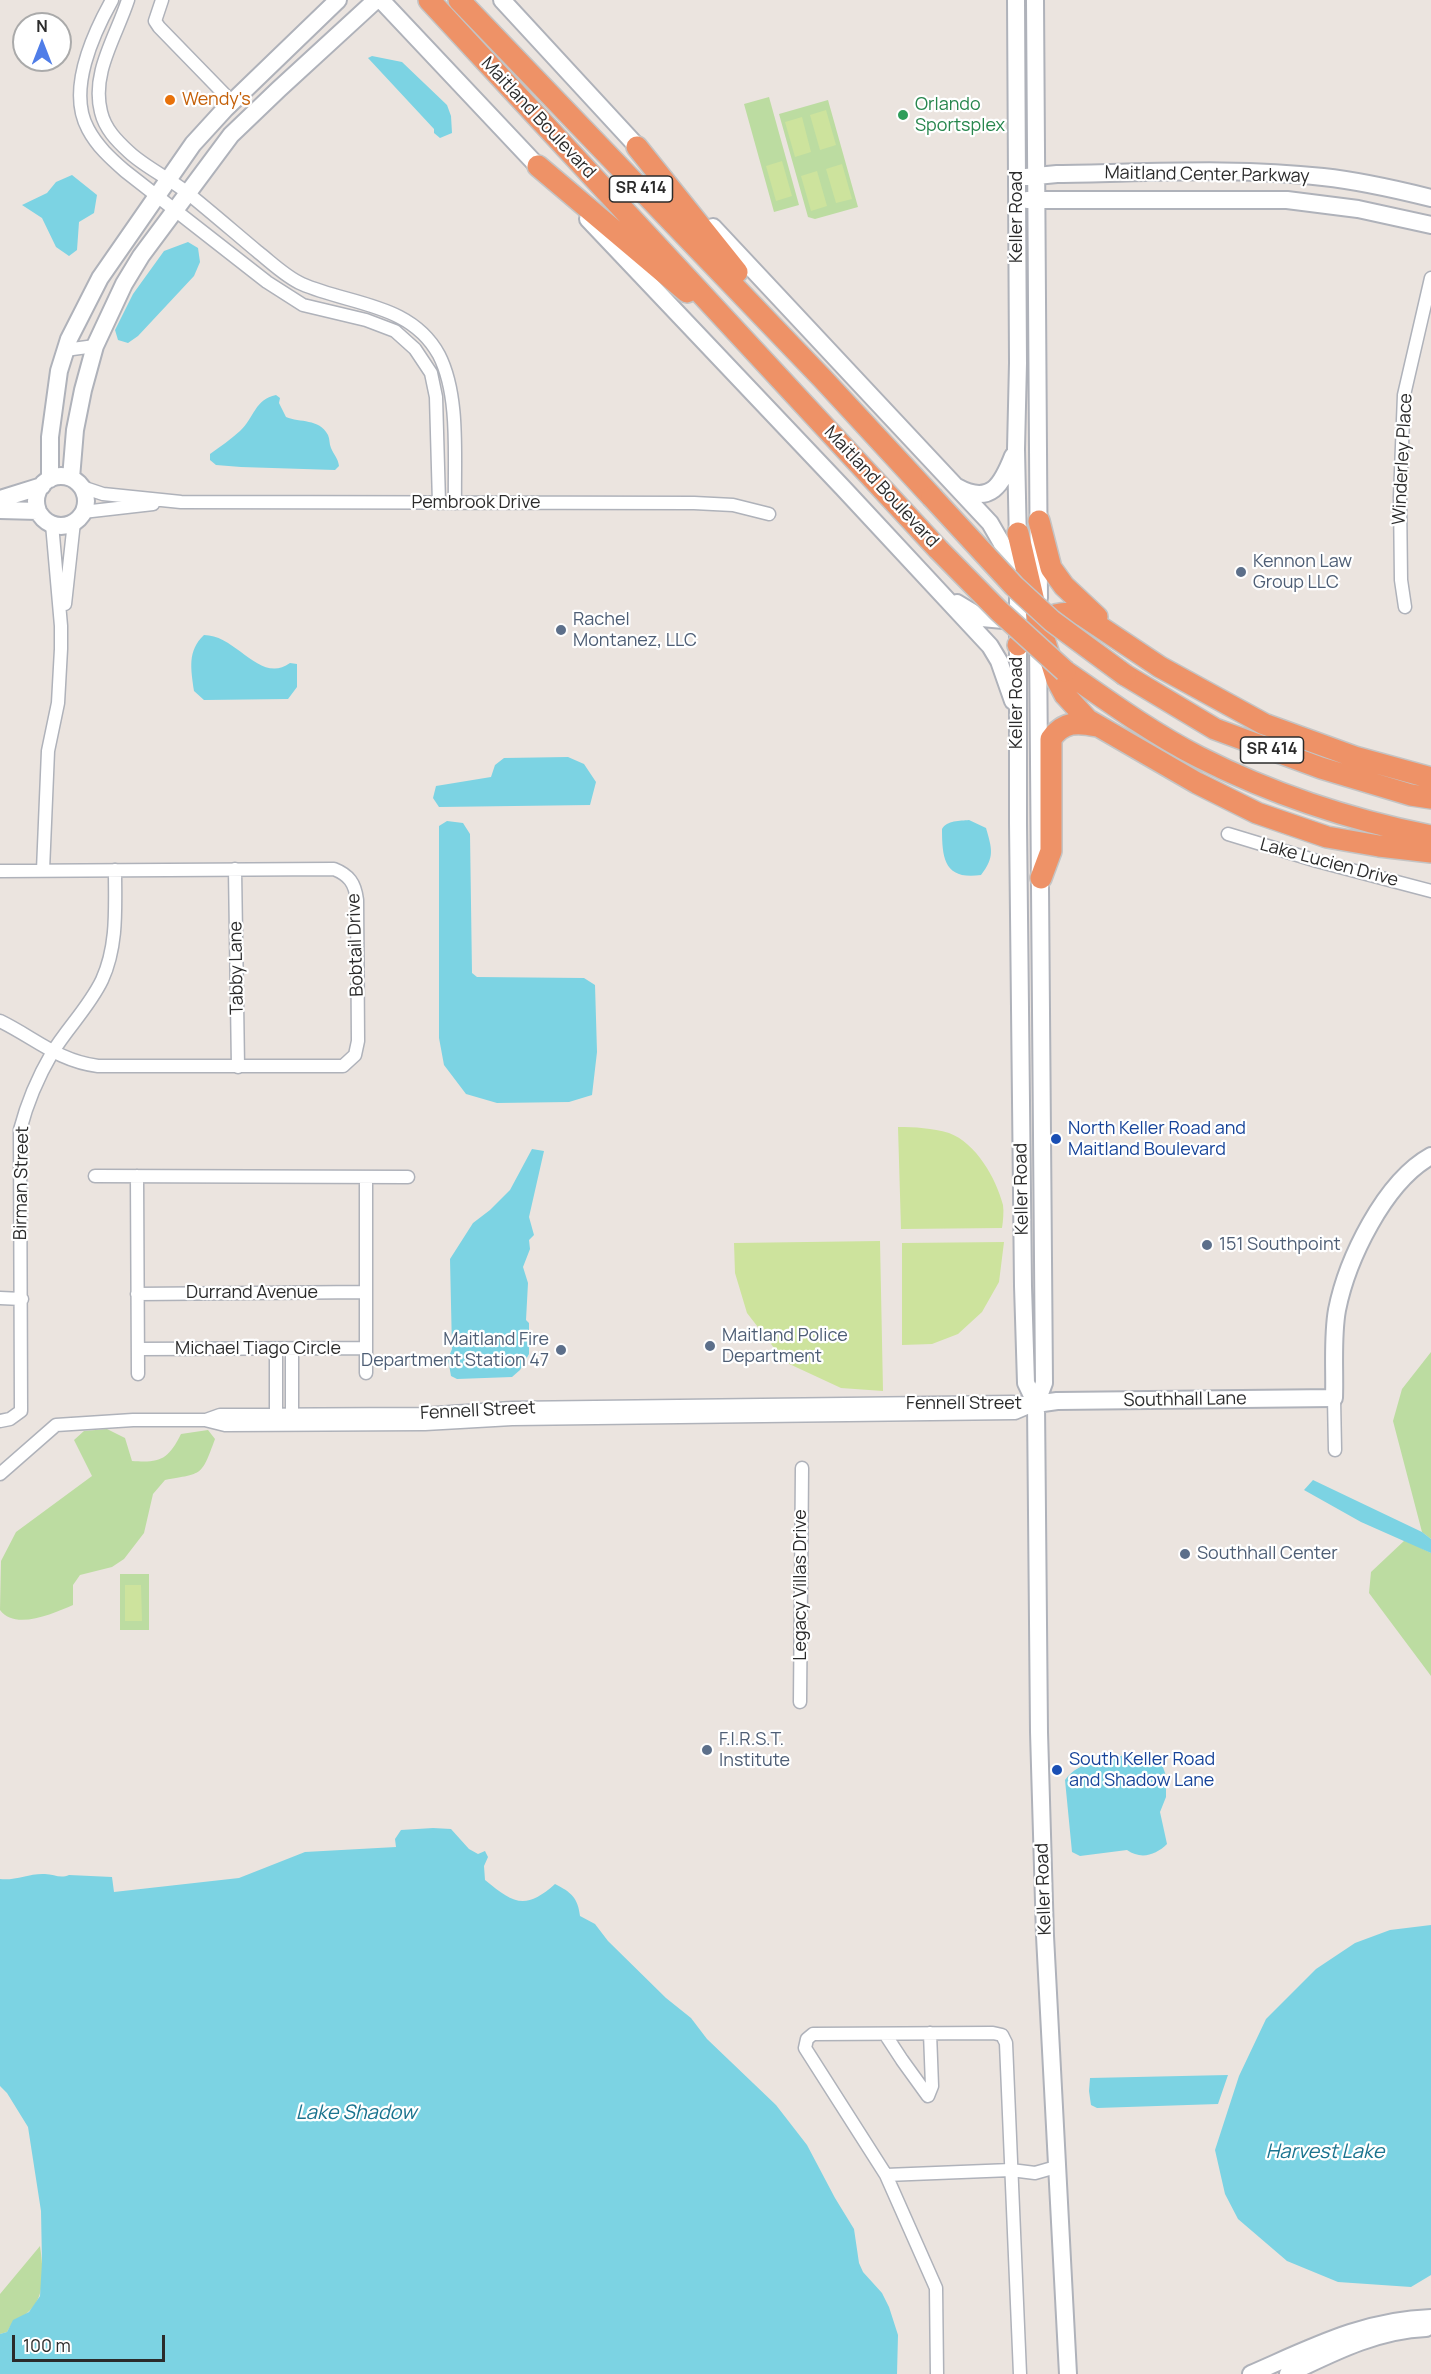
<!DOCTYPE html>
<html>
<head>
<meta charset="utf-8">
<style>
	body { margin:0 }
	#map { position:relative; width:1431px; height:2374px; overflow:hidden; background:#ebe4df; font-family:Manrope,sans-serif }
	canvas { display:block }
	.north { position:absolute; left:12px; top:12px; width:60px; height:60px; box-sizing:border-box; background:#fff; border:2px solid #aaa; border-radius:50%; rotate:0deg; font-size:16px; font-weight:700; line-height:24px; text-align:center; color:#2b2b2b }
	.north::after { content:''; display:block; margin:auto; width:21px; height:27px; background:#4f7de8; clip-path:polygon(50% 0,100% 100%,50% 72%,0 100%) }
	.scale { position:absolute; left:12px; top:2335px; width:153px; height:27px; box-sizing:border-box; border:3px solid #2b2b2b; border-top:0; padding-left:8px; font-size:18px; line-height:21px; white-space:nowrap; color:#2b2b2b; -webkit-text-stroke:4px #fff; paint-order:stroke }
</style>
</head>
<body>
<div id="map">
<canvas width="1431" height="2374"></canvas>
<div class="north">N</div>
<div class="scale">100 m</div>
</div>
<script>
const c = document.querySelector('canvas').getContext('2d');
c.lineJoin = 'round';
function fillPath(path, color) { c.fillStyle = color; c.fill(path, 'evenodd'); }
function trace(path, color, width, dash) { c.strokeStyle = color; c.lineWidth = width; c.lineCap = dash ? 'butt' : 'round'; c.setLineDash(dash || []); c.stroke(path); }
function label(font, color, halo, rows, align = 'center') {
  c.font = font + ' Manrope,sans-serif'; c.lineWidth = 4.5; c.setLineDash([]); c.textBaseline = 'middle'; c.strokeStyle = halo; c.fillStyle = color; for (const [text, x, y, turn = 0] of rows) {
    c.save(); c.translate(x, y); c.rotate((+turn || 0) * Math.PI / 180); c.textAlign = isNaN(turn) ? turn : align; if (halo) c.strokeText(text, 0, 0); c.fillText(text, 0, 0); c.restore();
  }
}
const green = new Path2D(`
	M769,97L799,205L774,212L744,104Z
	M828,100L858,207L815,219L808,217L779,114Z
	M1431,1352V1539L1422,1532L1393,1421L1402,1389Z
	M107,1429L125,1438L132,1461C160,1463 168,1460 181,1434L208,1430L215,1439C201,1477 203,1473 165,1480L153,1494L144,1533L124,1559L112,1567L80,1575L73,1585V1605C54,1613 15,1631 0,1610L1,1561L16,1532L92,1476L74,1440L84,1431Z
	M1405,1540L1431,1553V1676L1369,1593L1371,1572Z
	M120,1574H149V1630H120Z
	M40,2246C43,2268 47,2298 27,2313C17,2321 14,2319 7,2332L0,2334V2294Z`);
const pitch = new Path2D(`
	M826,110L836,145L820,150L810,115Z
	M802,117L811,152L795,157L785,122Z
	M782,161L792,196L776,201L766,166Z
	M842,164L852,199L836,203L826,169Z
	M817,171L827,206L811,211L801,176Z
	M898,1127C915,1127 932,1128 949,1133C976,1143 996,1178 1003,1205C1004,1212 1003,1221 1002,1228L901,1229Z
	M880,1241L883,1391L841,1388L785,1362L747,1313L735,1273L734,1243Z
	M1004,1242L999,1282L982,1312L958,1334L932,1344L902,1345V1243Z
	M125,1585H141L142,1621H125Z`);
const water = new Path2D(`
	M372,56L402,62L447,105L451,116L452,133L440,138L434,133V129L368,58Z
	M72,175L97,195L94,213L79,222L77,250L69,256L56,247L42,218L22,205L47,193L56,182Z
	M188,242L198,248L200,262L194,276L138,336L128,343L118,340L115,330L133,294L164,251Z
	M276,395L280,398L279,403L286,417C300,423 319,418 328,435C330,439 329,444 331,448C334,455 338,458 339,466L335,470L241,467L216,465L210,460V454C220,447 231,439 240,431C254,418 255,399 276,395Z
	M204,635C237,635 260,685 290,663L297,664V687L288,699L204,700L194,691C191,669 187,651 204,635Z
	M568,757L584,764L596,782L590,805L439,807L433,798L436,786L491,777L495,765L504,758Z
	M969,820L986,828C992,849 995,857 981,875C945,880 942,860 942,829C947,820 960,821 969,820Z
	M447,821L463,823L470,834L472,973L477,977L584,978L595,985L597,1052L592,1095L569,1102L497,1103L466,1094L444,1065L439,1038V826Z
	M532,1149L544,1151L529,1217L534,1235L529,1240L530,1249L523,1267L528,1283L526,1320L529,1323V1354L520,1370L512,1377L457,1379L451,1376L448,1359L452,1349L450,1259L473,1223L490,1210L510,1190Z
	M1313,1480L1422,1532L1431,1539V1553L1361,1522L1304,1490Z
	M1124,1755L1142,1758L1150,1757L1162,1764L1166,1776V1797L1160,1812L1167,1844C1156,1855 1141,1860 1127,1850L1080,1856L1072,1852L1065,1780C1080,1760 1101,1762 1124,1755Z
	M433,1828L451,1829L469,1849L478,1854L485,1851L488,1857L484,1866L485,1880C513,1903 525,1911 555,1884C571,1892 578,1898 580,1916L595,1924L608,1941L666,1998L691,2018L707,2039L776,2105L807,2145L835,2198L854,2229L859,2263L863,2272L882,2293L889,2307L898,2335L897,2374H0V2334L7,2332L13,2320L29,2312L40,2296L42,2262L41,2211L28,2127L7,2093L0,2086V1879C15,1881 30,1873 45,1874C54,1874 60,1879 69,1875L112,1877L114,1892L239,1878L305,1852L396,1847L395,1839L401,1830Z
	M1431,1925V2275L1411,2287L1338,2282L1287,2261L1238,2219L1225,2194L1215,2150L1239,2076L1266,2019L1316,1969L1355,1943L1390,1930Z
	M1228,2075L1218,2104L1097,2108L1091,2105L1089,2091L1090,2078Z`);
const street = new Path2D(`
	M112,0C93,34 67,91 88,129C97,146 110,158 125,171L267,282L303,305L366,320L395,331L415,349L431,373L436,397L439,503
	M128,0C116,37 91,73 101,112C105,129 117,141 129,152C145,167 167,177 185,191C210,211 234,232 258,252C272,263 286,277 302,284C350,305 411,303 439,355C460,396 454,458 455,503
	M162,0L155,21L159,27L232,102
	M65,350L95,346
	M82,487L103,494L181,502L694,503L733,505L769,514
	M83,512L153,504
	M65,604L74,522
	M1405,607L1401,580L1400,497L1404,395L1431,278
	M1228,834L1317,861L1431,891
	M235,869L238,1067
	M43,870L48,751L58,703L61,649V626L52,524
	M0,871L334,869C349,875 355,883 357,900L358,1041L355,1055L343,1066H98C58,1061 35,1038 0,1021
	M95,1176L408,1177
	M137,1176L138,1374
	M366,1177V1373
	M137,1294L366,1292
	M0,1298L22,1299
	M138,1349L366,1348
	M292,1349V1422
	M1334,1398L1335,1450
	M206,1420L220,1415L421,1414L512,1408L1012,1402L1034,1404
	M0,1421L10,1419L21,1411L20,1130C27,1103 38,1077 52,1053C68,1027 89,1007 102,980C118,945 115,907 115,870
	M276,1422V1349
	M0,1474L56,1425L133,1420H205L225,1425L425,1424L512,1419L1015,1413L1036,1404
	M800,1702L802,1468
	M885,2034L902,2060L928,2096L932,2086L930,2033
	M886,2175L1011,2170L1035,2173L1056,2167
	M937,2374L936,2288L886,2175L805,2048L807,2039L813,2034L993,2033L1002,2035L1006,2043L1020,2374`);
const secondary = new Path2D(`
	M381,0L545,174
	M502,0L646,156
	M1016,0L1018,363L1016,449L1018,545
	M1035,0L1039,598
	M1026,177L1057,174C1145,173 1235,167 1323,177C1360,181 1395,189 1431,198
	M1027,200H1287L1358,209L1431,225
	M588,219L844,489L990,646L999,661L1013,701
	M713,227L990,523L1001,542L1020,589
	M36 501a25 25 0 1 1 50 0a25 25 0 1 1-50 0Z
	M71,478L75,430L83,390L95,346L124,284L141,256L231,135L279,89L376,0
	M50,479V437L59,371L69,339L100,278L193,144L225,109L338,0
	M957,487C991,506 1002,484 1013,456
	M0,499L42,486
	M0,510L38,511
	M1018,583V823L1023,1286L1026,1383L1036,1404L1039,1732L1045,1936L1068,2374
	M957,603L982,618L1014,621
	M1036,1404L1044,1383L1038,639
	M1036,1404L1057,1401L1334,1398C1335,1370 1332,1338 1337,1310C1347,1260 1384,1182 1431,1156
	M1251,2374C1311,2348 1364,2320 1431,2318
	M1288,2374C1332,2353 1376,2330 1426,2328`);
const highway = new Path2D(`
	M429,0L938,549
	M459,0L822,378L932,497
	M637,147L737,272
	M538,166L687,292
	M1039,521L1051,568L1064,586L1097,617
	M1018,533L1039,623L1057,680L1065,695L1088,720L1197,783L1257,813L1327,837L1379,846L1431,852
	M1018,645C1035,623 1053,608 1082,615L1160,667L1264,724L1355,757L1431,778
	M1065,671C1108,701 1152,733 1199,757C1272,794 1351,820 1431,836
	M1125,675L1215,729L1321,768L1411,795L1431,798
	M1041,878L1051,851V739C1063,721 1078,722 1097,726`);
const highwayBridge = new Path2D(`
	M932,497L1014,586L1052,621L1125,675
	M938,549L999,611L1065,671`);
const markers = [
	[170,100,6,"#e8710a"],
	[903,115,6,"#2e9e5b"],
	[1241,572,6,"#5c6f8a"],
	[561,630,6,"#5c6f8a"],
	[1056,1139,6,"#1a4fb4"],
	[1207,1245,6,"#5c6f8a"],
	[710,1346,6,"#5c6f8a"],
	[561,1350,6,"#5c6f8a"],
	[1185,1554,6,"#5c6f8a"],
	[707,1750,6,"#5c6f8a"],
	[1057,1770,6,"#1a4fb4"]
];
const shields = [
	[641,189,63],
	[1272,750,63]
];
const shieldNames = [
	["SR 414",641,189],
	["SR 414",1272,750]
];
const foodNames = [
	["Wendy's",182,100]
];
const leisureNames = [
	["Orlando",915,105],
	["Sportsplex",915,126]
];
const streetNames = [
	["Maitland Boulevard",538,118,47],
	["Maitland Center Parkway",1207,175,1],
	["Keller Road",1017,217,-90],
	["Winderley Place",1403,459,-87],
	["Maitland Boulevard",881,487,47],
	["Pembrook Drive",476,503],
	["Keller Road",1017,703,-90],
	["Lake Lucien Drive",1329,863,15],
	["Bobtail Drive",356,945,-92],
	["Tabby Lane",237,968,-91],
	["Birman Street",22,1183,-89],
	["Keller Road",1022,1189,-91],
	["Durrand Avenue",252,1293],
	["Michael Tiago Circle",258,1349],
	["Southhall Lane",1185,1400,-1],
	["Fennell Street",964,1404],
	["Fennell Street",478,1411,-3],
	["Legacy Villas Drive",801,1585,-90],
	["Keller Road",1044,1889,-92]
];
const serviceNames = [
	["Kennon Law",1253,562],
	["Group LLC",1253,583],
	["Rachel",573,620],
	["Montanez, LLC",573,641],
	["151 Southpoint",1219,1245],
	["Maitland Police",722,1336],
	["Department",722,1357],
	["Maitland Fire",549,1340,"right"],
	["Department Station 47",549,1361,"right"],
	["Southhall Center",1197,1554],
	["F.I.R.S.T.",719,1740],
	["Institute",719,1761]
];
const transitNames = [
	["North Keller Road and",1068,1129],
	["Maitland Boulevard",1068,1150],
	["South Keller Road",1069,1760],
	["and Shadow Lane",1069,1781]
];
const waterNames = [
	["Lake Shadow",356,2113],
	["Harvest Lake",1325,2152]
];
fillPath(green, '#bcdca1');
fillPath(pitch, '#cde39d');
fillPath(water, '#7cd3e3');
trace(street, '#afb2ba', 15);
trace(secondary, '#afb2ba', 20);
trace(highway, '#c4c4c4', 24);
trace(street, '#fff', 12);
trace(secondary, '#fff', 16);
trace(highway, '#ee9267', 21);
trace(highwayBridge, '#c4c4c4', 24, []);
trace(highwayBridge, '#ee9267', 21);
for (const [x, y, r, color] of markers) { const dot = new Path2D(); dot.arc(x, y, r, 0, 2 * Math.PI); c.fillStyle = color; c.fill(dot); trace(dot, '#fff', 2); }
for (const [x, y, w] of shields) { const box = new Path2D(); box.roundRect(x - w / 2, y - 13, w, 26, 4.5); c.fillStyle = '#fff'; c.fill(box); trace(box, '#2b2b2b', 1.5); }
label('bold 16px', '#2b2b2b', null, shieldNames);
label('18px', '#c56008', '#fff', foodNames, 'left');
label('18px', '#27864d', '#fff', leisureNames, 'left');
label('18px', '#2b2b2b', '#fff', streetNames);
label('18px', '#4e5e75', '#fff', serviceNames, 'left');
label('18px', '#164399', '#fff', transitNames, 'left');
label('italic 20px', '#1b748f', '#fff', waterNames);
</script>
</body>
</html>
